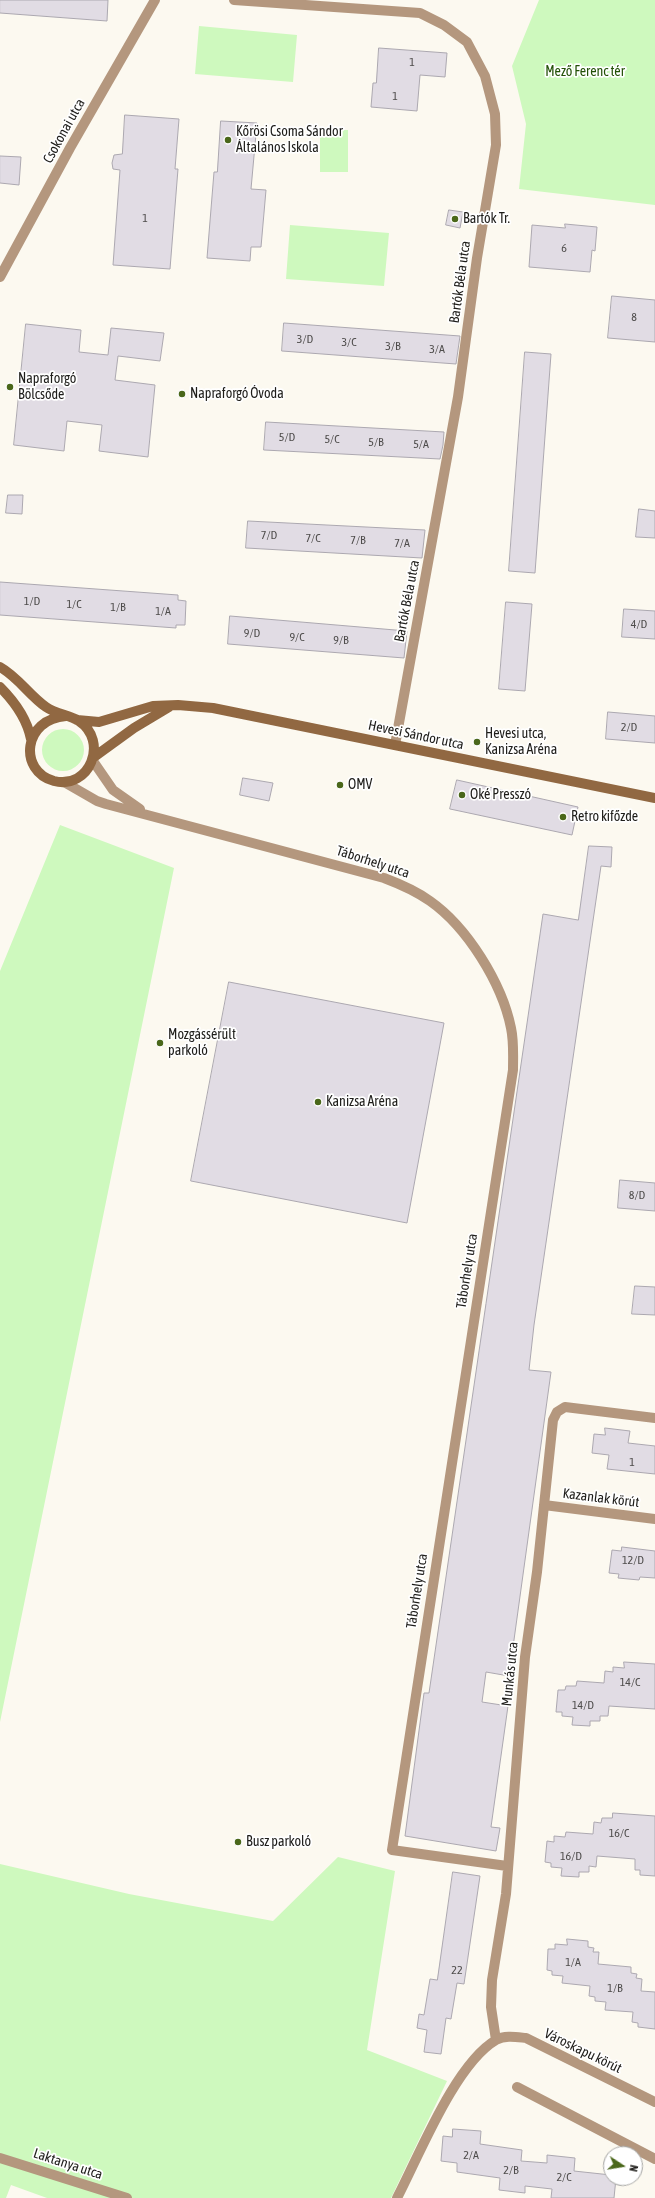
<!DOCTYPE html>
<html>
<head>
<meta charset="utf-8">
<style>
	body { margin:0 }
	#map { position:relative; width:655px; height:2198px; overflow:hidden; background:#fcf9f0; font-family:"Asap Condensed",sans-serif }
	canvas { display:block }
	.north { position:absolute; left:603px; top:2146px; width:40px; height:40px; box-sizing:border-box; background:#fff; border:1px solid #a5a5a3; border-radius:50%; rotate:102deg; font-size:11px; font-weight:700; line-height:16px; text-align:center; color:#1e1d1a }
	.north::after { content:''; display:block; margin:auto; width:14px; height:18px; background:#4a671a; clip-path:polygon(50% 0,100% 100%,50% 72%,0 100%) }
</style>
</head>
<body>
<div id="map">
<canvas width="655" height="2198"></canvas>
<div class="north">N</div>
</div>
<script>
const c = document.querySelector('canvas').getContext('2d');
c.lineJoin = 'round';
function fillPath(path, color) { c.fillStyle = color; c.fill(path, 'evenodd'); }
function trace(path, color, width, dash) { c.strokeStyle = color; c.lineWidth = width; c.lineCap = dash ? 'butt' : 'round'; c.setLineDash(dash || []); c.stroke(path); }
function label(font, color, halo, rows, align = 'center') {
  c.font = font + ' "Asap Condensed",sans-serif'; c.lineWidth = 3.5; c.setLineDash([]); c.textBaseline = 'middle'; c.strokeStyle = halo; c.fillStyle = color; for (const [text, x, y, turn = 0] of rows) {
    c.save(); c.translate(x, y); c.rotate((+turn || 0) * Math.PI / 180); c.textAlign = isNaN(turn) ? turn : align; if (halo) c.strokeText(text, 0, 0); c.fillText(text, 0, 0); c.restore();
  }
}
const green = new Path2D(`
	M539,0H655V205L519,189L526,124L512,66Z
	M199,26L297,35L293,82L195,74Z
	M320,130H348V172H320Z
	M290,225L389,233L384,286L286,279Z
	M42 750a21 21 0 1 1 42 0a21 21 0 1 1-42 0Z
	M60,825L174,868L0,1722V971Z
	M338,1857L395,1871L367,2050L447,2081L391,2198H47L11,2185L6,2198H0V1864L129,1894L273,1921Z`);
const building = new Path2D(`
	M0,0H108L107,21L0,13Z
	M379,48L447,53L445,77L420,75L417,111L371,107L373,83H376Z
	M125,115L179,119L175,169H178L170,269L113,265L120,170L113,169L112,163L114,155L122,154Z
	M221,121L257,123L251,189L266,190L261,247H251L250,261L207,258L214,172H217Z
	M0,156L21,157L19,185L0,183Z
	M449,210L463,212L460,228L446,225Z
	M565,224L597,227L595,251L592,250L590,272L529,267L532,225L565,228Z
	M612,296L655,300V342L608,338Z
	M284,323L460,336L456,364L282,351Z
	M26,324L81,330L79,352L108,355L111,328L164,333L160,361L118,356L115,380L155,385L148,457L99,451L102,425L67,421L64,451L14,445Z
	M525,352L551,354L535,573L509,571Z
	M266,422L444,432L443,445L440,459L264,450Z
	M8,495H23L22,514L6,513Z
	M639,509L655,511V538L636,537Z
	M248,521L425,530L422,558L246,548Z
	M0,582L178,595V600L186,601L185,625H176V628L0,615Z
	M506,602L532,604L525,691L499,689Z
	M624,609L655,611V639L622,637Z
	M230,616L407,631L404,658L228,644Z
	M608,712L655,716V743L606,739Z
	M243,778L273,783L269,801L240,795Z
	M457,780L578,807L572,835L450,809Z
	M589,846L612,847L611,867L601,866L534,1325L529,1370L551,1372L509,1676L486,1672L482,1702L508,1706L491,1827L500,1828L496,1851L405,1836L424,1693H429L543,914L578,920Z
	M229,982L444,1023L407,1223L191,1181Z
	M620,1180L655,1183V1211L618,1208Z
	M635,1286L655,1287V1315L632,1314Z
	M605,1428L630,1431L628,1443L655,1446V1474L607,1469L609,1455L592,1453L594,1434L605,1435Z
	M622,1547L655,1551V1578L640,1577L639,1580L618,1578L619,1574L609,1573L612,1550L621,1551Z
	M624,1662L655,1664V1709L609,1706L608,1716H600V1721H590V1726L572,1725L573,1717L562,1716V1712H556L558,1690H565L566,1686H576L577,1681L604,1683L605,1671L613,1672V1667L624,1668Z
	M613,1813L655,1816V1876L640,1875V1870H635V1859L597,1856L596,1867L589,1866V1872H579V1877L561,1876L562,1868L551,1867V1863L545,1862L547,1841L554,1842V1836L565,1837L566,1832L593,1834L594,1822L601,1823L602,1818H612Z
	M453,1872L480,1876L464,1984L457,1983L451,2019L446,2018L441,2054L424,2052L427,2030L417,2028L419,2014L424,2015L430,1979L437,1980Z
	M567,1939L588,1941V1947L594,1948L593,1952H599L598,1964L631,1967V1973L637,1974L636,1978L642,1979L641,1991L655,1992V2029L638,2027V2023L632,2022L633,2012L605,2010L606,2002L595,2001V1997L589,1996L590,1986L562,1983L563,1976L552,1975V1971L547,1970L548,1949H555V1944L567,1945Z
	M453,2129L481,2131L480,2144L522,2150L521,2161L547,2163V2155L575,2158L574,2171L611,2175V2178H616L614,2198H551L552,2189L525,2186V2193L499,2190L500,2178L457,2172V2163L441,2161L443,2136L452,2137Z`);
const minor = new Path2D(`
	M234,0L420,13L444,25L467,42L485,76L495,114L496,145L477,258L458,397L395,745
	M0,277L70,148L155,0
	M93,761L113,790L140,809
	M64,782L97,801L106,804L384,878C400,884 416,891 430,901C467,927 502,983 511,1028C514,1042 513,1056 513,1070L392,1850L507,1866
	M544,1505L655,1519
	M496,2040L491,2007L492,1980L506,1894L525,1657L537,1572L553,1420L557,1412L565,1407L655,1418
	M517,2087L655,2159
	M0,2158L127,2198
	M397,2198C419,2156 455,2064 496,2040C505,2035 516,2037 526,2038L655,2102`);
const secondary = new Path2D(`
	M0,667C18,677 29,695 46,707C56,714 69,715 79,721C109,741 90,790 54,781C18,771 23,719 66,716
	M0,687C15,702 27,719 31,739
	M77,720L99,722L153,706L178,705L213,708L655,798
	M94,757L134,728L169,707`);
const markers = [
	[228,140,4,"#4a671a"],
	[455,219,4,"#4a671a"],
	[10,387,4,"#4a671a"],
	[182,394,4,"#4a671a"],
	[477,742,4,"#4a671a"],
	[340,785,4,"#4a671a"],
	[462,795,4,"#4a671a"],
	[563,817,4,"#4a671a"],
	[160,1043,4,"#4a671a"],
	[318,1102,4,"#4a671a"],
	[238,1842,4,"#4a671a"]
];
const numberNames = [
	["1",412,62],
	["1",395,96],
	["1",145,218],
	["6",564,248],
	["8",634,317],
	["3/D",305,339],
	["3/C",349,342],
	["3/B",393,346],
	["3/A",437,349],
	["5/D",287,437],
	["5/C",332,439],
	["5/B",376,442],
	["5/A",421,444],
	["7/D",269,535],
	["7/C",313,538],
	["7/B",358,540],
	["7/A",402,543],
	["1/D",32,601],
	["1/C",74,604],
	["1/B",118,607],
	["1/A",163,611],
	["4/D",639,624],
	["9/D",252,633],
	["9/C",297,637],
	["9/B",341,640],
	["2/D",629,727],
	["8/D",637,1195],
	["1",632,1462],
	["12/D",633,1560],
	["14/C",630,1682],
	["14/D",583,1705],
	["16/C",619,1833],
	["16/D",571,1856],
	["1/A",573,1962],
	["22",457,1970],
	["1/B",615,1988],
	["2/A",471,2155],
	["2/B",511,2170],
	["2/C",564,2177]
];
const parkNames = [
	["Mező Ferenc tér",585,72]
];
const streetNames = [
	["Csokonai utca",64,131,-61],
	["Bartók Béla utca",460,282,-82],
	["Bartók Béla utca",407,601,-79],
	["Hevesi Sándor utca",416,735,12],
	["Táborhely utca",373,862,18],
	["Táborhely utca",467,1271,-81],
	["Kazanlak körút",601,1498,7],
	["Táborhely utca",417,1591,-81],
	["Munkás utca",510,1674,-84],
	["Városkapu körút",583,2051,26],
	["Laktanya utca",68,2164,18]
];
const poiNames = [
	["Kőrösi Csoma Sándor",236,132],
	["Általános Iskola",236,148],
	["Bartók Tr.",463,219],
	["Napraforgó",18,379],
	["Bölcsőde",18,395],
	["Napraforgó Óvoda",190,394],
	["Hevesi utca,",485,734],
	["Kanizsa Aréna",485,750],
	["OMV",348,785],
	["Oké Presszó",470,795],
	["Retro kifőzde",571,817],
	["Mozgássérült",168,1035],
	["parkoló",168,1051],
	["Kanizsa Aréna",326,1102],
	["Busz parkoló",246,1842]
];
fillPath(green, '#cef9be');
fillPath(building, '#e1dce4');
trace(building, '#aca8b0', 1);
trace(minor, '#b4977e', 10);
trace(secondary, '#916842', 10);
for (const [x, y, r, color] of markers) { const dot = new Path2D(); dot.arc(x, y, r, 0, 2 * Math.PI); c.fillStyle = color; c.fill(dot); trace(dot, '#fff', 1.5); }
label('12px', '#4f4d4c', null, numberNames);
label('14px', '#225006', '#fff', parkNames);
label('14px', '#1e1d1a', '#fff', streetNames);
label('14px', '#1e1d1a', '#fff', poiNames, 'left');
</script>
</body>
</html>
